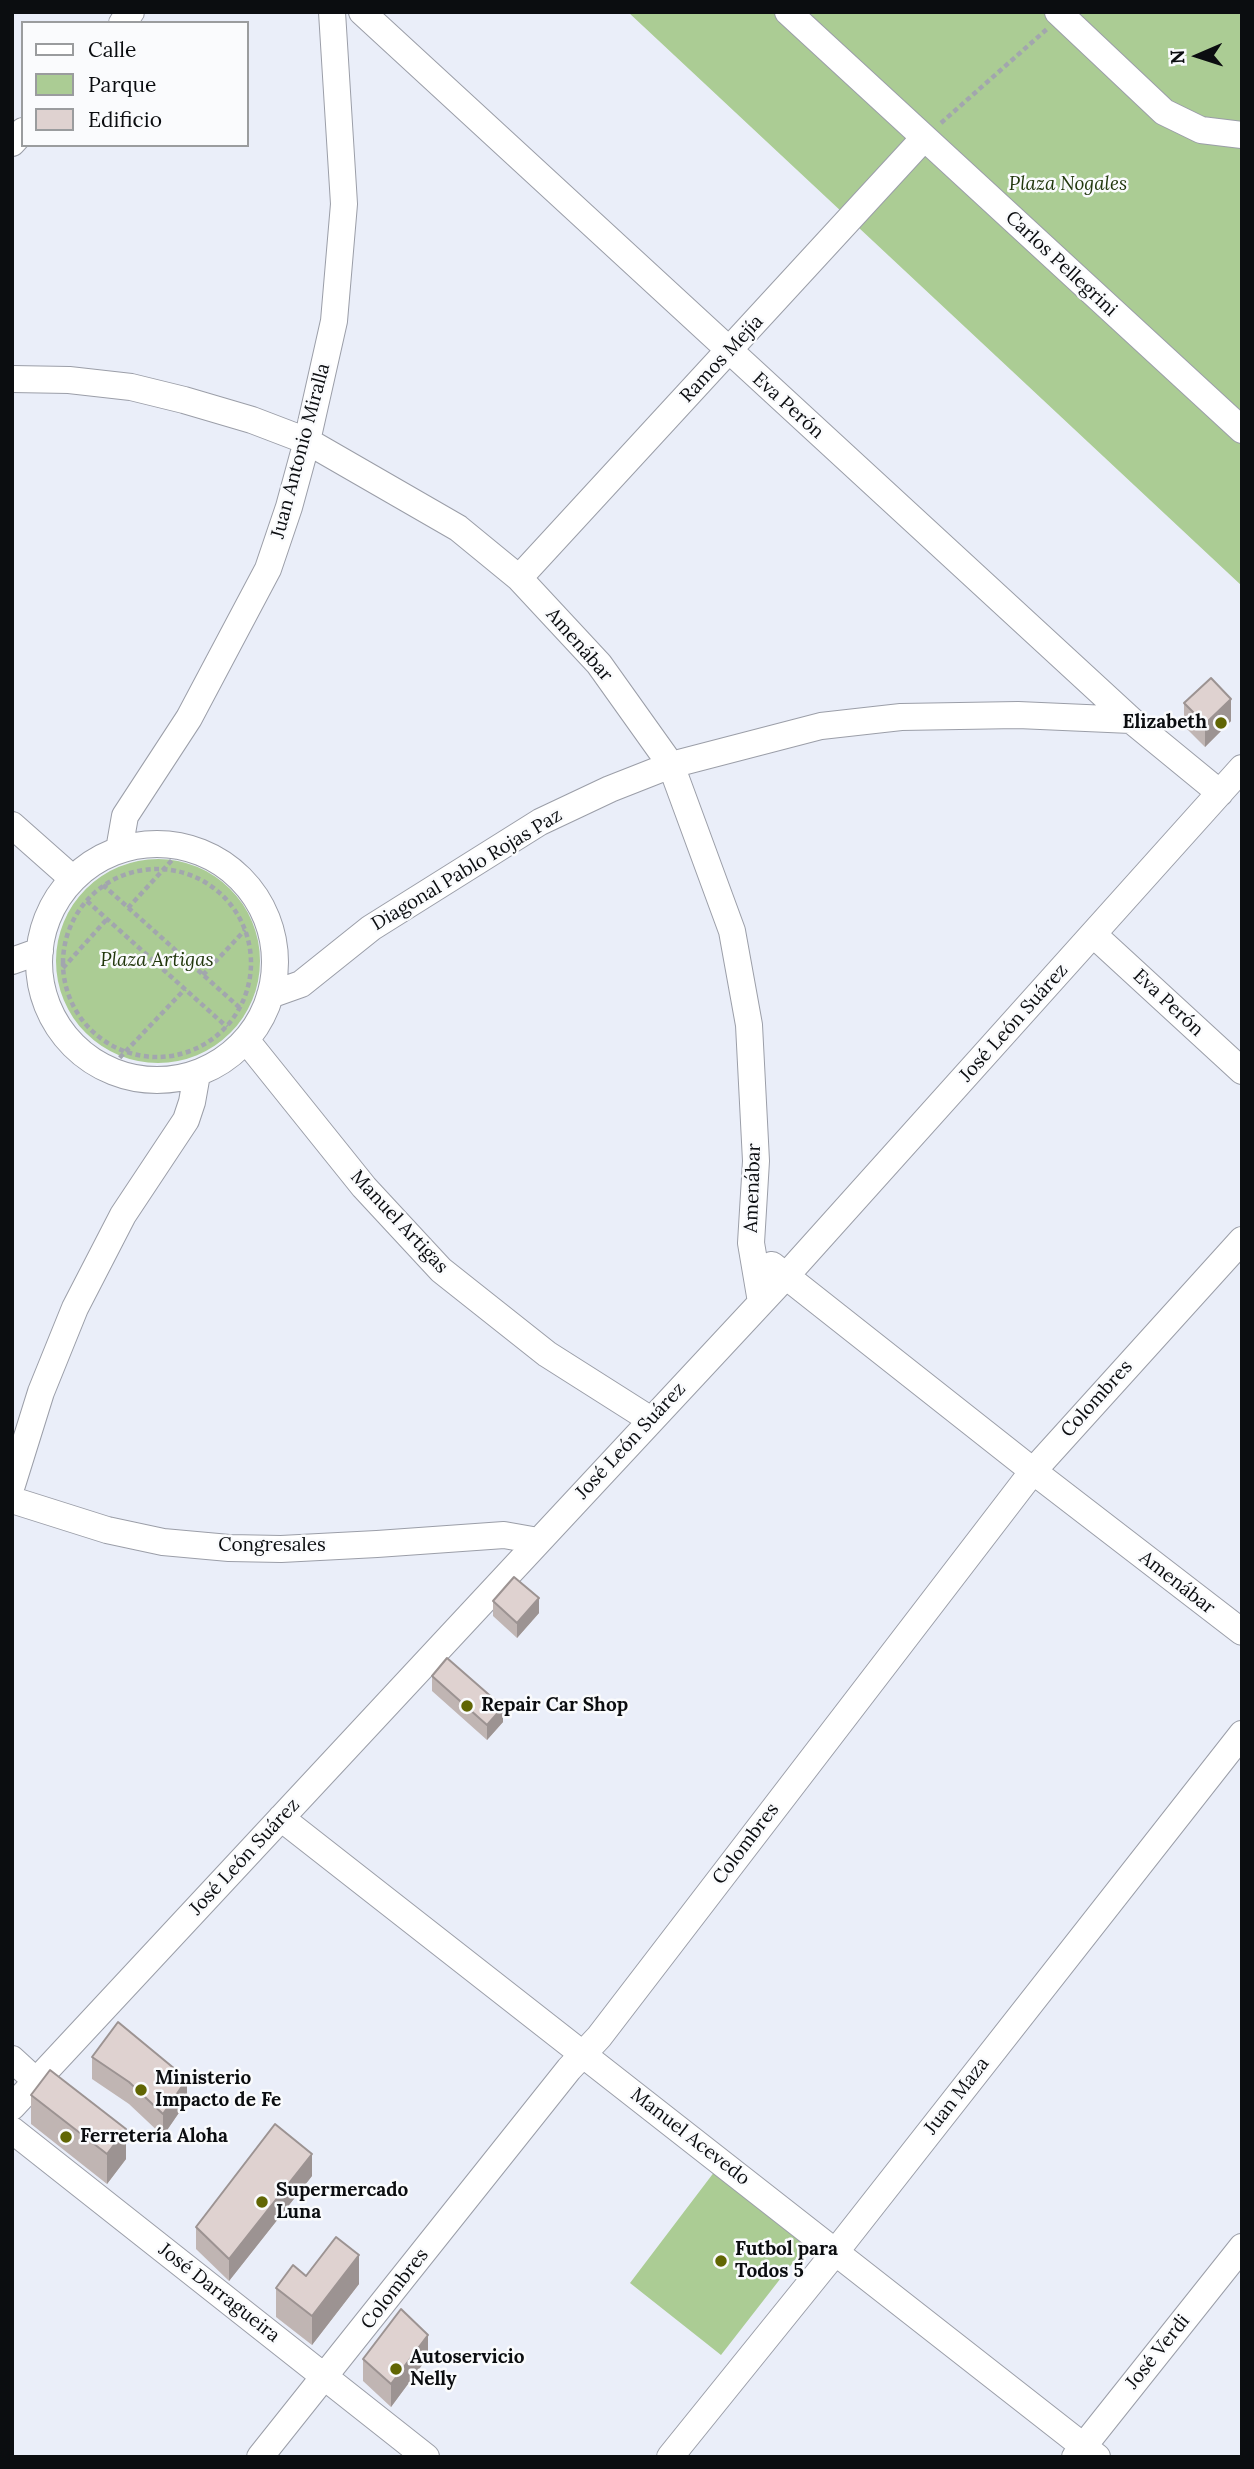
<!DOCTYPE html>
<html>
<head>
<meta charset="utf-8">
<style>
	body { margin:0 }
	#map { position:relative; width:1254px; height:2469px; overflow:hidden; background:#eaeef9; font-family:Lora,serif }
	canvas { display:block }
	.frame { position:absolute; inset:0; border:14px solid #0b0d10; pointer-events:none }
	.legend { position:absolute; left:21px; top:21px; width:228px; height:126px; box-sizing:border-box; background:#fafbfd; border:2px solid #9a9c9e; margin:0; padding:9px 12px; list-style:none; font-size:21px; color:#0b0d10 }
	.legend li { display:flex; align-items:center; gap:14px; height:35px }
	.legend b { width:35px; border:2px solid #9a9c9e }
	.north { position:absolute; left:1163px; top:21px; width:70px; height:70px; -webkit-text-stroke:5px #fafbfd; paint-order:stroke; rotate:267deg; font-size:19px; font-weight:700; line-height:28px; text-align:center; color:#0b0d10 }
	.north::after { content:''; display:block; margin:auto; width:24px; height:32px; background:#0b0d10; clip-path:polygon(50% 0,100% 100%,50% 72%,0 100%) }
</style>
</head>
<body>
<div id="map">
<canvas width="1254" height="2469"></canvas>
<div class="frame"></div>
<ul class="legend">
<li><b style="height:9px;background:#fff"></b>Calle</li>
<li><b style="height:19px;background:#abcc94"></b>Parque</li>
<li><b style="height:19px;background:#dfd2d0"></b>Edificio</li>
</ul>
<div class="north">N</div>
</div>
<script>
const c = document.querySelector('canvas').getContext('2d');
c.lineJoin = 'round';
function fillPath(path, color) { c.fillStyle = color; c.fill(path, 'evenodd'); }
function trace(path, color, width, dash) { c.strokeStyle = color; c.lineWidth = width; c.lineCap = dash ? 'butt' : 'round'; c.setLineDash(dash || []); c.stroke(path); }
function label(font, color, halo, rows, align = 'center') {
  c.font = font + ' Lora,serif'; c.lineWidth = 5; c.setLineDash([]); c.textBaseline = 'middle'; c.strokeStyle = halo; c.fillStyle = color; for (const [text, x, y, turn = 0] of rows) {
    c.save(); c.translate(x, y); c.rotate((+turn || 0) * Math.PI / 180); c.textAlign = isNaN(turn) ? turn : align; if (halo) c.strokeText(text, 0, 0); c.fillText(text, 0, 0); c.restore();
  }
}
const green = new Path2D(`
	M628,12H1242V586Z
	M56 961a102 102 0 1 1 204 0a102 102 0 1 1-204 0Z
	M718,2167L812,2238L721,2355L630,2283Z`);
const path = new Path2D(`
	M941,123L1047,29
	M63 963a94 94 0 1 1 188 0a94 94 0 1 1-188 0Z
	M103,885L240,1008
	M87,901L227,1027
	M128,908L184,847
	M63,968L107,919
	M203,975L245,930
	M108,1070L185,989`);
const minor = new Path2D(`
	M362,12L1131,720L1220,793
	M788,12L1242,430
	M1058,12L1164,112L1201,130L1242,135
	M122,23L131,12
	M12,143L23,131
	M12,379L69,380L131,387L184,400L252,420L307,441L458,528L519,578L599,664L671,765L732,931L749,1025L756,1161L751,1243L761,1302
	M519,578L924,138
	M12,825L73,879
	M39 962a118 118 0 1 1 236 0a118 118 0 1 1-236 0Z
	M119,850L125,816L189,718L268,569L289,507L307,441L334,321L344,204L332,12
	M1094,935L1242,1071
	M12,961L40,951
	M270,995L301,984L371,928L540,822L610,789L671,765L821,726L901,717L1018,715L1131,720
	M246,1040L364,1187L441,1270L547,1354L651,1420
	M772,1265L1033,1471L1242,1632
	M12,1485L41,1392L75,1308L123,1215L186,1120L192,1102L197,1074
	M12,1500L107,1530L163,1542L229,1548L281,1549L377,1544L504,1535L538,1541
	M281,1818L1097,2457
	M12,2059L36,2081
	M12,2107L785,1277L1242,768
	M12,2130L426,2457
	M260,2457L569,2069L599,2037L1033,1471L1242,1240
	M670,2457L837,2250L1242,1734
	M1075,2457L1242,2247`);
const wall = new Path2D(`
	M1184,703L1231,721L1205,747L1184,726Z
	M493,1601L539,1613L517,1638L493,1616Z
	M432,1676L503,1722L487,1740L432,1691Z
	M92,2057L187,2101L163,2136L129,2104L92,2079Z
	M31,2095L126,2159L107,2184L31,2124Z
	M312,2176L229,2281L196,2249V2227Z
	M359,2284L312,2345L276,2317V2288Z
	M428,2357L391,2407L363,2381V2359Z`);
const shadedWall = new Path2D(`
	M1231,699V721L1205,747V724Z
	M539,1598V1613L517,1638V1623Z
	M503,1707V1722L487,1740V1725Z
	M187,2079V2101L163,2136V2114Z
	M126,2129V2159L107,2184V2154Z
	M312,2154V2176L229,2281V2259Z
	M359,2255V2284L312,2345V2316Z
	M428,2335V2357L391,2407V2384Z`);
const building = new Path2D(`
	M1211,678L1231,699L1205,724L1184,703Z
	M514,1577L539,1598L517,1623L493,1601Z
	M447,1658L503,1707L487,1725L432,1676Z
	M118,2022L187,2079L163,2114L129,2082L92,2057Z
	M50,2070L126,2129L107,2154L31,2095Z
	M275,2124L312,2154L229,2259L196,2227Z
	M336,2237L359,2255L312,2316L276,2288L293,2265L306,2276Z
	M401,2309L428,2335L391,2384L363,2359Z`);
const markers = [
	[1221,723,7,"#616604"],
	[467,1706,7,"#616604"],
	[141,2090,7,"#616604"],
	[66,2137,7,"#616604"],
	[262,2202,7,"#616604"],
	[721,2261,7,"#616604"],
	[396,2369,7,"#616604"]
];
const parkNames = [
	["Plaza Nogales",1068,185],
	["Plaza Artigas",157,961]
];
const streetNames = [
	["Carlos Pellegrini",1061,264,43],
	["Ramos Mejía",722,359,-47],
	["Eva Perón",788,406,42],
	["Juan Antonio Miralla",301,451,-75],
	["Amenábar",579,645,49],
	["Diagonal Pablo Rojas Paz",467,870,-31],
	["Eva Perón",1168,1003,43],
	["José León Suárez",1014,1023,-48],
	["Amenábar",753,1188,-88],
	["Manuel Artigas",399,1222,47],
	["Colombres",1097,1399,-48],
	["José León Suárez",631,1441,-47],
	["Congresales",272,1546],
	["Amenábar",1177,1583,38],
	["Colombres",746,1844,-53],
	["José León Suárez",245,1857,-47],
	["Juan Maza",957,2096,-52],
	["Manuel Acevedo",690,2137,38],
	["Colombres",395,2289,-52],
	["José Darragueira",219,2293,38],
	["José Verdi",1158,2352,-51]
];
const poiNames = [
	["Elizabeth",1207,723,"right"],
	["Repair Car Shop",481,1706],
	["Ministerio",155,2079],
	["Impacto de Fe",155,2101],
	["Ferretería Aloha",80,2137],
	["Supermercado",276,2191],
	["Luna",276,2213],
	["Futbol para",735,2250],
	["Todos 5",735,2272],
	["Autoservicio",410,2358],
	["Nelly",410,2380]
];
fillPath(green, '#abcc94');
trace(minor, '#9b9ea8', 28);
trace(path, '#a2a6ae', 4.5, [5, 3.5]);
trace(minor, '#fff', 26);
fillPath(wall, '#c0b5b3');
fillPath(shadedWall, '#9c9392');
fillPath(building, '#dfd2d0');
trace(building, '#9c9392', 2);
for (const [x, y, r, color] of markers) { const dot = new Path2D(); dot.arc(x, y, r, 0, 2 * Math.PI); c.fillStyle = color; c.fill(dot); trace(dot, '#fafbfd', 2.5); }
label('italic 19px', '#21370c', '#fafbfd', parkNames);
label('19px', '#0b0d10', '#fafbfd', streetNames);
label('bold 19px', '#0b0d10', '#fafbfd', poiNames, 'left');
</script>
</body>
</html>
